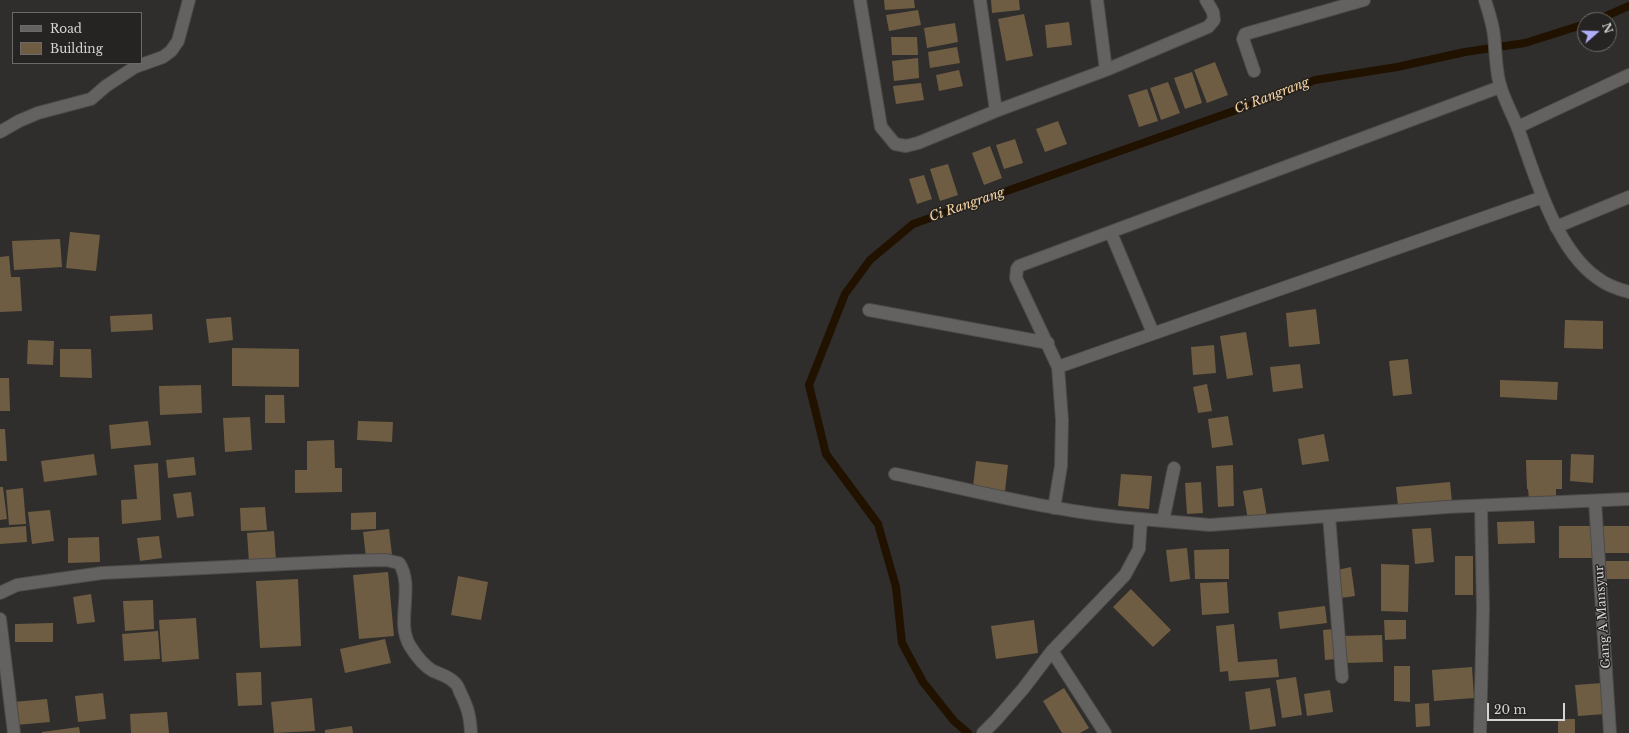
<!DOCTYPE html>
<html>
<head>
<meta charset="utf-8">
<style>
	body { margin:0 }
	#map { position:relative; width:1629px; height:733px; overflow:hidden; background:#2f2e2c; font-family:"Libre Baskerville",serif }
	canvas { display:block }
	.legend { position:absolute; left:12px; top:12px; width:130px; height:52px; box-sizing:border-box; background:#262422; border:1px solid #6c6a68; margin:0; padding:5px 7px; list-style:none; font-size:12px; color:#d5d4d2 }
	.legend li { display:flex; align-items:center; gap:8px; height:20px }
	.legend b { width:20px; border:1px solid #6c6a68 }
	.north { position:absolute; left:1577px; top:12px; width:40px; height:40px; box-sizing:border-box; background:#262422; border:1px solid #6c6a68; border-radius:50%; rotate:70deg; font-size:11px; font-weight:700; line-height:16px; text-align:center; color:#d5d4d2 }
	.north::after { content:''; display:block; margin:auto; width:14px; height:18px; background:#aeaefa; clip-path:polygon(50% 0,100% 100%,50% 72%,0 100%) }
	.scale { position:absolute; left:1487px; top:703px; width:78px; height:18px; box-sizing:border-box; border:2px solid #d5d4d2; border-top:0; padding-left:5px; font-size:12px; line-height:14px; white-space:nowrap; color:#d5d4d2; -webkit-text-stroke:3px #262422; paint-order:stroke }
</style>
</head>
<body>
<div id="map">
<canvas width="1629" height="733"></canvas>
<ul class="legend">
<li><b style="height:5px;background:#646260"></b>Road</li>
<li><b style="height:11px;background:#6f5d43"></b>Building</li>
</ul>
<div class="north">N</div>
<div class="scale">20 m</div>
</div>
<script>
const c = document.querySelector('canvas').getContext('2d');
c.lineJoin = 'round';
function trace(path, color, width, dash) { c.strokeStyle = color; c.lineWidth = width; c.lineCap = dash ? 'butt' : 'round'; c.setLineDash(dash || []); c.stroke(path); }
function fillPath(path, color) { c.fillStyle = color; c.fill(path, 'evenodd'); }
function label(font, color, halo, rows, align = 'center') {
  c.font = font + ' "Libre Baskerville",serif'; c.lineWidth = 3; c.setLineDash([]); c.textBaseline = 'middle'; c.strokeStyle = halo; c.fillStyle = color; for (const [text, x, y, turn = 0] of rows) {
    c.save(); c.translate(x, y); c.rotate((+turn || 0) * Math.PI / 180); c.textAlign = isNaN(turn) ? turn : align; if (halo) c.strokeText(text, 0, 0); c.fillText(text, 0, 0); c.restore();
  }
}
const stream = new Path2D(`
	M1597,20L1629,6
	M968,733L954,721L923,682L902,643L896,587L878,524L826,454L809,385L845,294L870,260L913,224L1265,100L1315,80L1397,67L1465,52L1525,43L1585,24`);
const building = new Path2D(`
	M884,0H914L915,8L885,10Z
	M991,0H1019L1020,10L992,13Z
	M918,10L921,25L889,31L886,15Z
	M1024,14L1033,56L1006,61L998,19Z
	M1069,22L1072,45L1047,48L1045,25Z
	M955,23L958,42L927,48L924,28Z
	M891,37H917L918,55H892Z
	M957,47L960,63L930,68L928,52Z
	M918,58L919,78L894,81L892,61Z
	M1215,62L1228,95L1207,103L1194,70Z
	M959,70L963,86L939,91L936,75Z
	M1192,72L1202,103L1185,109L1174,78Z
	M1168,82L1180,113L1161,120L1150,88Z
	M921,83L924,100L896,104L893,86Z
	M1147,89L1158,121L1139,127L1128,95Z
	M1058,121L1067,144L1045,152L1036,129Z
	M1015,139L1023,163L1004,169L996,145Z
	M990,146L1002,178L984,185L972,153Z
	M948,164L958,195L940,201L930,169Z
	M924,175L932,199L917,204L909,179Z
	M70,232L100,235L96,271L66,268Z
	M60,239L62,267L14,270L12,241Z
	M9,256L11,277H20L22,311L0,312V257Z
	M1316,309L1320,344L1289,347L1286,313Z
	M152,314L153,330L111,332L110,316Z
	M231,317L233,340L209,343L206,319Z
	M1565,320L1603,321V349L1564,348Z
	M1246,332L1253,375L1227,379L1220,336Z
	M28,340L54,341L53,365L27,364Z
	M1214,345L1216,373L1193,375L1191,347Z
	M232,348L299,349V387L232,386Z
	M60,349H91L92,378L60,377Z
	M1408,359L1412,394L1393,396L1389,361Z
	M1300,364L1303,388L1273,392L1270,367Z
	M0,378H9L10,411H0Z
	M1500,380L1558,382L1557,400L1500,397Z
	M1207,384L1212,411L1198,413L1193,387Z
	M201,385L202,413L160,415L159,386Z
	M265,395H284L285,423H265Z
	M1228,416L1233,445L1212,448L1208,419Z
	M250,417L252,450L225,452L223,418Z
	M148,421L151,445L111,449L109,425Z
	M358,421L393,422L392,442L357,440Z
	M0,429H5L7,461H0Z
	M1324,434L1329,461L1302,465L1298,439Z
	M334,440L335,468H342V492L295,493V470H307V441Z
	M94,454L97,475L44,482L41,461Z
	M1571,454L1594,455L1593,483L1570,481Z
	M194,457L196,475L168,478L166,460Z
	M1526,460H1562V489H1556V499H1529L1528,489H1527Z
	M976,461L1008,465L1005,491L973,487Z
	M158,463L161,520L122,524L121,500L137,499L134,465Z
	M1233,465L1234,506L1218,507L1216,466Z
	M1121,474L1152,476L1149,509L1118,506Z
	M1201,482L1203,513L1187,514L1185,483Z
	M1450,482L1452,502L1398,506L1396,487Z
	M0,487H3L7,519L0,520Z
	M23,488L26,524L9,525L6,490Z
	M1262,488L1267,517L1248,520L1243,491Z
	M191,492L194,516L177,518L173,494Z
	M265,507L267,530L241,531L240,508Z
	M50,510L54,541L32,544L28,512Z
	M376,512V529L351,530V513Z
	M1534,521L1535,543L1498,544L1497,522Z
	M26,526L27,542L0,544V528Z
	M1559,526H1593V558H1559Z
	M1603,526H1629V553H1603Z
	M1431,528L1434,562L1415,564L1412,529Z
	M389,529L392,555L366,557L363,532Z
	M274,531L276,560L249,562L247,533Z
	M159,536L162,558L140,561L137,538Z
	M99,537L100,562L68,563V538Z
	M1187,548L1190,579L1170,582L1166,550Z
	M1229,549V579H1195L1194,550Z
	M1455,556H1473V595H1455Z
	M1605,561H1629V579H1605Z
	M1381,564L1409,565L1408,612L1381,611Z
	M1351,567L1355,596L1341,598L1337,570Z
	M388,572L394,636L359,639L353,575Z
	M458,576L488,582L481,620L451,615Z
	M298,579L301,646L260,648L256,581Z
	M1227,582L1229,613L1202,615L1200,583Z
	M1131,589L1171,630L1153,647L1113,607Z
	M91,594L95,622L77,624L73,597Z
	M153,600L154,629L125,631L123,601Z
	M1325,606L1327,623L1280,629L1278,612Z
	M196,618L199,659L162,662L159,620Z
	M1034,620L1038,653L996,659L991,626Z
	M1384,620H1406V639L1385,640Z
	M53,623V642H15V624Z
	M1234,624L1238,662L1277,659L1279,677L1229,681L1228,671L1220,672L1216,626Z
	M1334,629L1336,659L1325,660L1323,630Z
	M158,631L160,659L124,661L122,634Z
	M1382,635L1383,662L1344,663L1343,636Z
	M385,639L391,663L345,673L340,649Z
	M1394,666H1410V702L1394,701Z
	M1472,667L1474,698L1434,701L1432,670Z
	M261,672L262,705L238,706L236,673Z
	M1296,677L1302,715L1282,718L1276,680Z
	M1603,683L1605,714L1578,716L1575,685Z
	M1064,688L1089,728L1080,733H1062L1043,701Z
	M1270,688L1276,726L1250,730L1245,692Z
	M1330,690L1333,712L1307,716L1304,694Z
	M103,693L106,719L78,722L75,696Z
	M312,698L315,731L274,733L271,702Z
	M47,699L50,722L16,725L13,702Z
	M1429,703L1430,726L1416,727L1415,704Z
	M167,712L169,733H131L130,714Z
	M1558,719H1575V733H1558Z
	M352,726L353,733H325V730Z
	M79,727L80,733H42V732Z`);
const street = new Path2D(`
	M860,0L881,127L895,144L906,146L918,143L996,111L1106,70L1208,27L1214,20L1213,12L1206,0
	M980,0L996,111
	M1097,0L1106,70
	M1485,0C1488,10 1491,19 1493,29C1496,46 1495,64 1499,81C1503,99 1514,116 1520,134C1536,179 1556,248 1596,277C1606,285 1617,289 1629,292
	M1254,71L1243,39L1245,34L1364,0
	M1518,127L1629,75
	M0,132L19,121L38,113L91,99L106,86L135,67L163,57L171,51L178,41L189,0
	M1556,227L1629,197
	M1111,233L1153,333
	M869,310L1048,343
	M1058,367L1543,197
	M895,474C977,491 1058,513 1141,519
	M1595,501L1610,733
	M1054,508L1061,466L1062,420L1058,367L1016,278L1017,269L1019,266L1500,87
	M1329,516L1342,677
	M1163,521L1174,468
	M0,593L17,585L102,573L347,561L386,560L399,563C415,587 395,622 410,646C415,654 424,666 433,671C440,674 448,676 454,682C457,684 459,689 460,692C468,708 470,716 471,733
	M0,619L14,733
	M1052,651L1105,733
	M983,733L996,720L1023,689L1052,651L1125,575L1139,549L1141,519L1210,525L1447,507L1629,499
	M1480,733L1483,609L1481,506`);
const streetNames = [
	["Gang A Mansyur",1603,617,-94]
];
const waterNames = [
	["Ci Rangrang",1272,96,-21],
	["Ci Rangrang",967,205,-19]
];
trace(stream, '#211200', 8);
fillPath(building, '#6f5d43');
trace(street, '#4d4b49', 14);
trace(street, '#646260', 12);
label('12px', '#d5d4d2', '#262422', streetNames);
label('italic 13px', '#f6d3a2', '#262422', waterNames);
</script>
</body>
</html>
